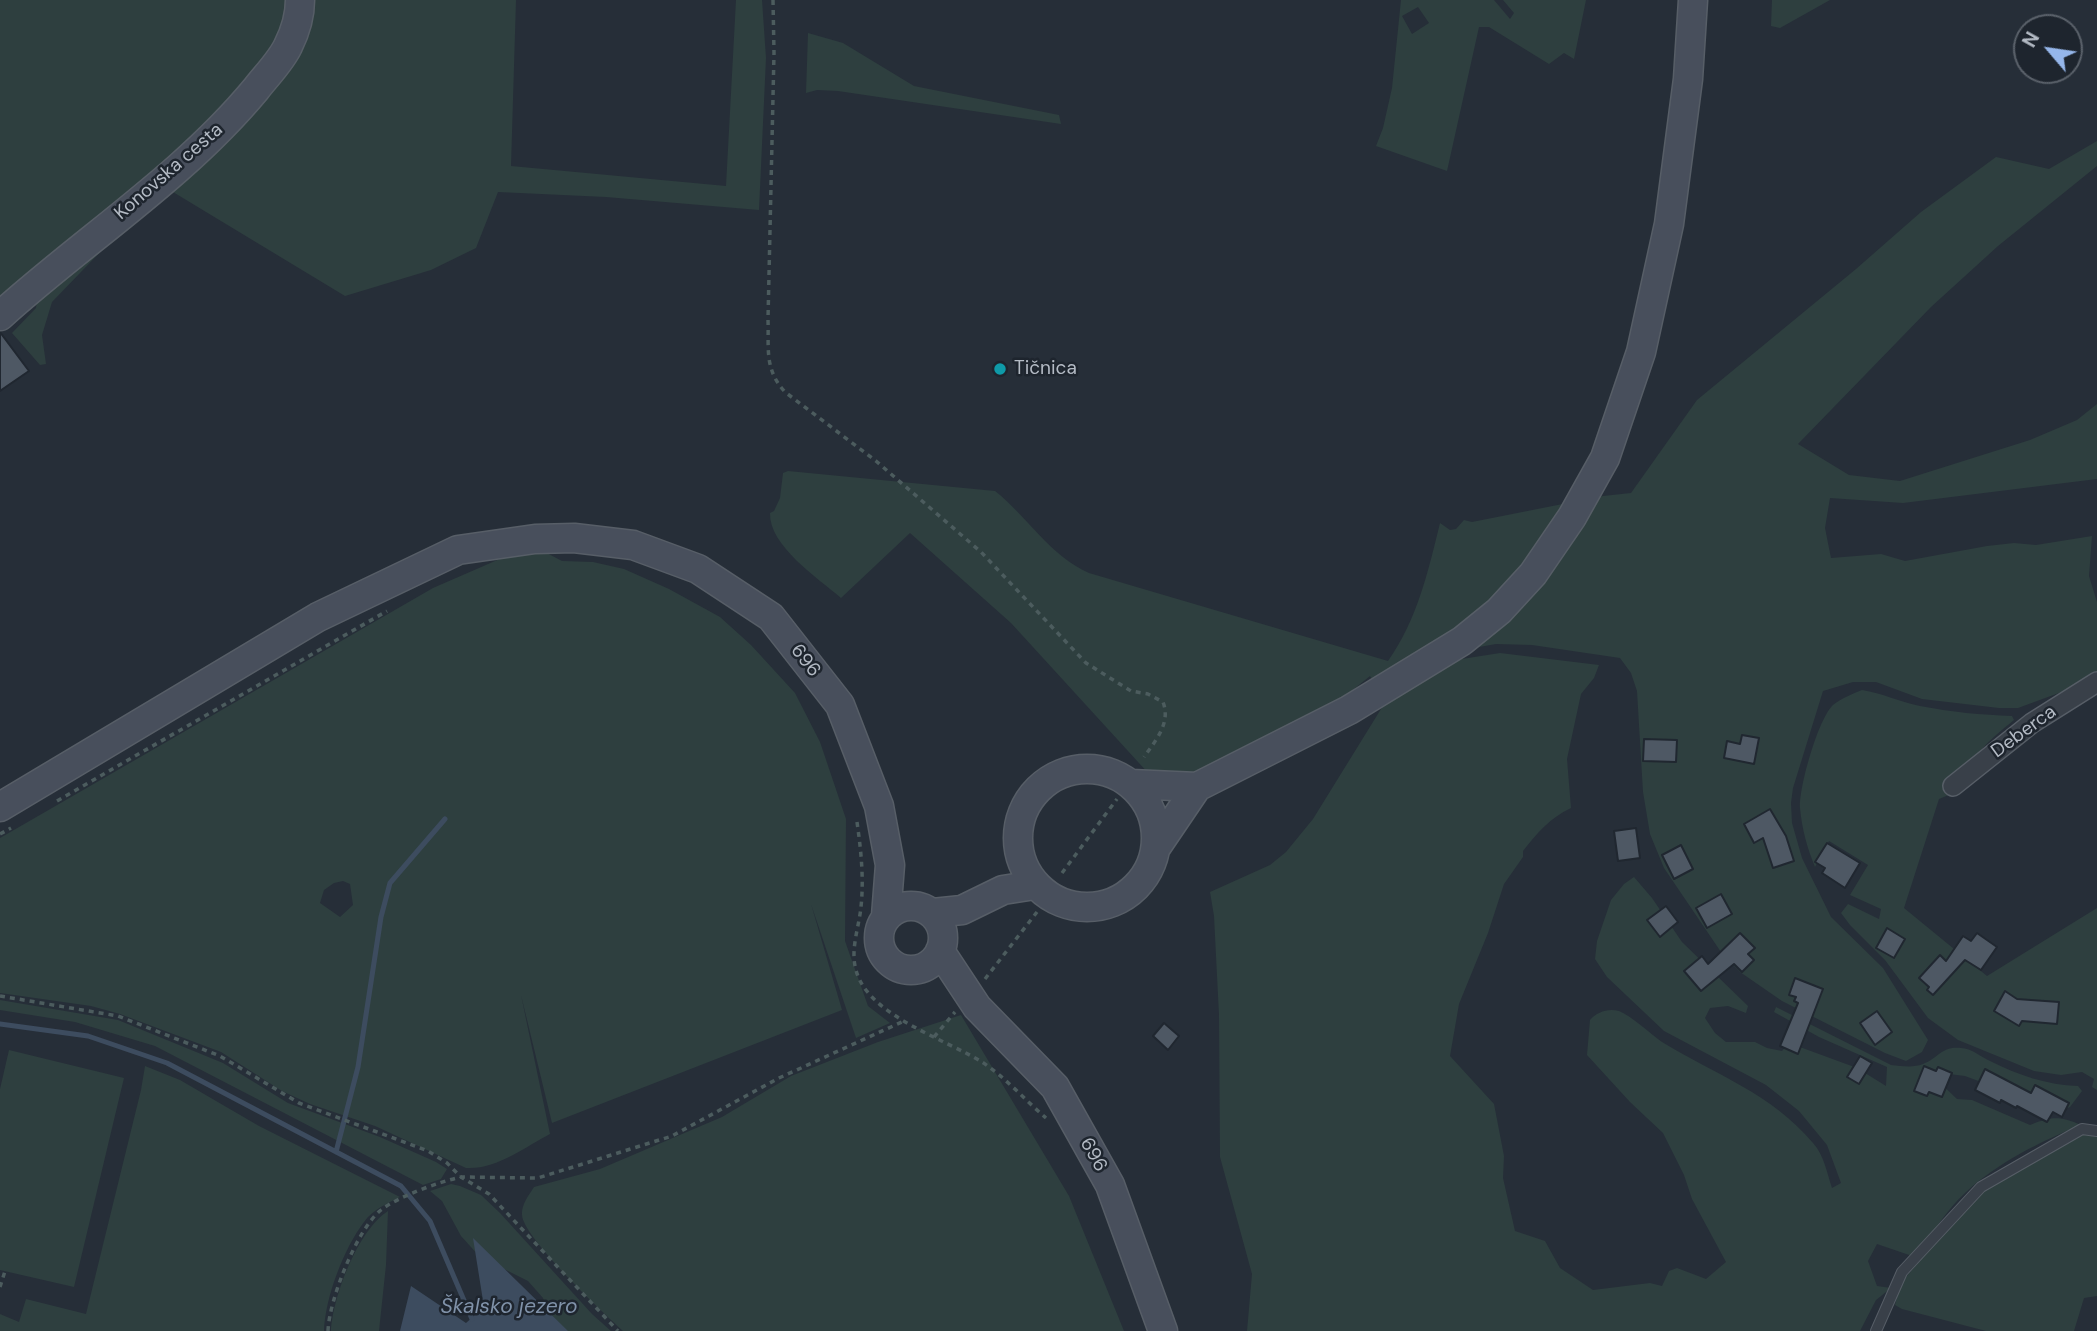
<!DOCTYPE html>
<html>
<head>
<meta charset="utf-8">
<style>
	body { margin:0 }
	#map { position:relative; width:2097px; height:1331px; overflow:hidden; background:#262e38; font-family:"DM Sans",sans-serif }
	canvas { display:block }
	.north { position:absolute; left:2013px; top:14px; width:70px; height:70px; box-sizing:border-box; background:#1e252e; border:2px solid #5a616a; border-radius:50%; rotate:299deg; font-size:19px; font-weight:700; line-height:28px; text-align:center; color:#b4bbc5 }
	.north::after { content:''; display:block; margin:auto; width:24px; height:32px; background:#95b6ea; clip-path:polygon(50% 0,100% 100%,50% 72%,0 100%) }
</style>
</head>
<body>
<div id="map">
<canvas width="2097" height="1331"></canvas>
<div class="north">N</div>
</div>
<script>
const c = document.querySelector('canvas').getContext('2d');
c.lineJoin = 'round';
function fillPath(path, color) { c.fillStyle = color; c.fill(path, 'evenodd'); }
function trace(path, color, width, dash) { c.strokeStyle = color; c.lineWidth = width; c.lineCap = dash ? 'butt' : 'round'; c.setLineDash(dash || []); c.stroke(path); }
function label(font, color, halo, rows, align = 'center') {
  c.font = font + ' "DM Sans",sans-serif'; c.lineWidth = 5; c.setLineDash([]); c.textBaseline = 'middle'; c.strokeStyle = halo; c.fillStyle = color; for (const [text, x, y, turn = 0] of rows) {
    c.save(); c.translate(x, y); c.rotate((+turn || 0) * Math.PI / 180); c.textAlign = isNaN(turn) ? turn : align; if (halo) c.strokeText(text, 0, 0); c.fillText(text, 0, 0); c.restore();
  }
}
const green = new Path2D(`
	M0,0H294L282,41L244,94L0,308Z
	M312,0H516L511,166L726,186L736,0H762L766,58L759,210L606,197L498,192L476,248L431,270L345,296L173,192L108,244L52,302L42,335L46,364L40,365L12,333L36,308L37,299L239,120Z
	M1401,0H1494L1510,19L1514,13L1503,0H1586L1574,59L1564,53L1549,64L1489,27H1479L1447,171L1376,146L1383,128L1392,88ZM1418,7L1429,23L1412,34L1402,16Z
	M1772,0H1830L1780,28L1771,26Z
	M808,33L843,43L914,86L1059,115L1061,124L838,91L817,90L806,93Z
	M2097,141V166L1998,246L1931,307L1798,444L1849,475L1900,481L2030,440L2077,420L2097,404V479L1903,503L1830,498L1825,528L1831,558L1881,554L1905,561L1987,546L2014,543L2036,545L2092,536L2089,576L2097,602V674L2086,683L2018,708H1999L1922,699L1876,682H1853L1823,691L1793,788L1791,803L1792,823L1802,858L1831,917L1883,968L1928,1040L1922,1052L1906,1061L1885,1053L1782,1001L1740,972L1723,955L1664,868L1650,834L1643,792L1637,691L1631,673L1620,658L1532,645L1496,644L1451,652L1382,697L1370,676L1264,762L1181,809L1011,623L910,533L841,598C818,578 769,546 770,513L774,511L780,498L783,473L788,471L995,491C1027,516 1050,556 1089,573L1388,661C1417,620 1428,572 1440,523L1450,530L1456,529L1464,520L1472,522L1603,496L1631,493L1697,400L1856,269L1921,212L1996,157L2049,169Z
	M541,550L562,561L593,562L624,569L669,589L720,617L751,645L795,693L820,742L846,819L845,941L868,1006L890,1023L856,1038L811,904L842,1010L552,1123L521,995L550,1134C525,1147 496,1170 466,1168L375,1126L310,1104L282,1091L221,1052L120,1014L91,1006L0,993V838L433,588L502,558ZM343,881L350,884L353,905L340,917L320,903L324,890L334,883Z
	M1500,653L1599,665L1594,678L1581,694L1567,759L1571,808C1551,817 1536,834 1523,851V857L1504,884L1488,933L1459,1004L1450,1056L1494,1104L1504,1156L1503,1178L1515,1231L1545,1241L1560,1268L1593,1290L1650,1283L1662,1286L1669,1271L1677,1268L1706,1279L1726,1262L1692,1199L1684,1175L1663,1133L1630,1102L1587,1055L1590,1020C1597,1012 1608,1008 1619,1011C1632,1016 1649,1033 1662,1042C1716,1075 1771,1093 1813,1143C1824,1155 1827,1173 1832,1188L1841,1183L1827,1145L1799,1111L1766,1085L1664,1031L1607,977L1595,959L1597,941L1611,900L1624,884L1634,877L1652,898L1682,942L1748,1006L1746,1013L1728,1006L1710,1008L1705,1018L1715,1033L1726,1042H1755L1767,1048L1782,1051L1789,1043L1857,1068L1886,1086L1887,1067L1819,1037L1774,1012L1776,1007L1891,1065C1902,1066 1913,1068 1923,1064C1939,1058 1941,1046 1961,1048C1971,1048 1981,1057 1990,1061C2018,1075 2047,1085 2078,1086L2082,1091L2070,1107L2059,1111L1965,1076L1941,1073L1935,1078L1957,1099L1972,1100L2030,1125C2051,1116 2061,1116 2081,1125C2041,1141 1997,1163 1965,1193C1947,1209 1930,1237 1915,1257L1877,1244L1868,1261L1877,1286L1891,1288L1876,1300L1860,1331H1247L1252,1274L1220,1157L1219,1015L1214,916L1210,892L1270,865L1286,852L1313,819L1381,709L1399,688L1449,661Z
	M1862,690C1882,693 1900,702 1920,706C1951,712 1982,715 2012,716L2014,720C1988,741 1967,760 1956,792L1939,799L1904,908L1987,976L2097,908V1090L2092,1087L2094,1079L2082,1072L2061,1075L2034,1071L1958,1040L1928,1018L1885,960L1850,925L1841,913L1848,904L1879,919L1881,909L1850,895L1868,865L1829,841L1815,867C1807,848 1802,829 1800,808C1799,787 1818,719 1833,705C1842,698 1852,694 1862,690Z
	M0,1000L118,1020L223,1063L288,1103L380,1137L436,1162L447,1169L441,1179L423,1185L155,1046L75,1022L0,1010Z
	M961,1015L1069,1196L1124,1331H623C599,1309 536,1249 524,1222C518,1209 527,1198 534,1187L600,1169L722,1117L791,1076L878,1042Z
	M9,1050L124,1078L74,1287L0,1270V1089Z
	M145,1066L180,1080L259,1126L400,1197C388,1203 372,1210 364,1222C344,1248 325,1298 324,1331H0V1314L19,1322L26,1299L86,1314L141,1090Z
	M2079,1132L2097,1136V1296L2084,1298L2074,1331H1986L1902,1309L1895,1305L1900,1284L1971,1200L2004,1174Z
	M451,1184L460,1186L481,1195L500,1213L592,1314L611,1331H559L547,1313L543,1298L528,1281L480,1257L461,1236L442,1201L430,1191Z
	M388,1211L386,1265L379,1331H331C333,1296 358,1230 388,1211Z`);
const water = new Path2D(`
	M473,1238L568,1331H400L411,1286L466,1323L484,1307Z`);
const stream = new Path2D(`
	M0,1024L88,1036L167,1063L401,1186L430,1221L472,1319
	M336,1152L358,1067L381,917L390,883L445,819`);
const building = new Path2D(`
	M0,332L29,371L0,391Z
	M1742,735L1759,738L1754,764L1724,758L1727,741L1740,744Z
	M1644,739L1677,740L1676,762L1643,761Z
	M1770,809L1786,836L1794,861L1773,868L1763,838L1754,843L1744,824Z
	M1636,828L1640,858L1618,861L1614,831Z
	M1827,843L1860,863L1845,888L1822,873L1825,868L1815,862Z
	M1681,845L1693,869L1674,879L1662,855Z
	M1721,894L1732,914L1707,928L1696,908Z
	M1666,906L1678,922L1660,937L1647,920Z
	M1887,928L1905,939L1894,958L1876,948Z
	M1740,933L1755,948L1748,954L1754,960L1742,972L1734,964L1701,991L1684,971L1702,956L1708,964Z
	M1977,933L1997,947L1981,970L1965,960L1933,995L1927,990L1929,987L1919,978L1940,955L1946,961L1963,936L1971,941Z
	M1795,978L1823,989L1798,1054L1780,1046L1798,1003L1794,1001L1796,997L1789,995Z
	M2005,991L2017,999L2059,1002L2057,1024L2022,1021L2019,1026L1994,1011Z
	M1877,1011L1892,1032L1875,1045L1860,1023Z
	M1164,1023L1179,1036L1168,1050L1153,1036Z
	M1860,1056L1872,1063L1859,1084L1847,1077Z
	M1924,1066L1936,1071L1938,1067L1952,1073L1942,1097L1929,1092L1927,1096L1914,1091Z
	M1985,1069L2031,1093L2035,1085L2069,1103L2062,1117L2053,1112L2047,1122L2017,1106L2016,1108L2001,1100L2000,1103L1975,1090Z`);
const path = new Path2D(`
	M773,0L774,53L768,319C769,349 764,369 785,392L876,461L981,552L1086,663L1131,691L1148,694L1163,702C1171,723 1156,740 1144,757
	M57,801L387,611
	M857,822C861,850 864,878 861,907C859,927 850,950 856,970C867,1015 945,1039 982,1062C1005,1077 1025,1100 1046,1118
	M0,834L11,828
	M1062,873L1117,799
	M985,979L1037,912
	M0,996L118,1016L220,1056L299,1103L428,1151L447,1163L461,1177L538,1178L672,1136L779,1078L904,1021
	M934,1037L955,1012
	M0,1287L5,1271
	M328,1331C329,1300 357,1229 381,1210C399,1196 439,1182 461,1177L489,1194L618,1331`);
const lane = new Path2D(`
	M1876,1331L1902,1272L1981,1187L2082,1129L2097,1131`);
const street = new Path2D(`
	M1953,786L2032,723L2097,682`);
const secondary = new Path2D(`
	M0,316C84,240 183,177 256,89C266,76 281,61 288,46C295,32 300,16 300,0
	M1018 838a69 69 0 1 1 138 0a69 69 0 1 1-138 0Z
	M1131,784L1197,787
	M0,807L318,617L458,550L535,539L574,538L633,545L698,569L771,617L840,705L879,806L890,865L886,916
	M1157,846L1197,787L1349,710L1462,641L1499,611L1533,574L1572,517L1605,458L1641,352L1669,224L1688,79L1693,0
	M879 938a32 32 0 1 1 64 0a32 32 0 1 1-64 0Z
	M933,913L962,910L1003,890L1035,885
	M940,951L977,1007L1055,1087L1110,1185L1163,1331`);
const markers = [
	[1000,369,7,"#0f9aa8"]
];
const streetNames = [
	["Konovska cesta",169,172,-41],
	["696",805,661,52],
	["Deberca",2024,732,-36],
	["696",1093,1155,61]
];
const poiNames = [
	["Tičnica",1014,369]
];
const waterNames = [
	["Škalsko jezero",509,1307]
];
fillPath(green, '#2e3f3f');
fillPath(water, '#3d4c5f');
trace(stream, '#3d4c5f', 5);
fillPath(building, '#4e5864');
trace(building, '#202730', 2);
trace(lane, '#575e67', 12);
trace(street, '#575e67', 22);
trace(secondary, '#575e67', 31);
trace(path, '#4c5c5e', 3.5, [5, 5]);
trace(lane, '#394049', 10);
trace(street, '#394049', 19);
trace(secondary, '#484f5c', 28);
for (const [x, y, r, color] of markers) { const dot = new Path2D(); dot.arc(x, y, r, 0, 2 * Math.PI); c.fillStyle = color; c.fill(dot); trace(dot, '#1e252e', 2.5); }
label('19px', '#b4bbc5', '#1e252e', streetNames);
label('19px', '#b4bbc5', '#1e252e', poiNames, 'left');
label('italic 21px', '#8092a9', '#1e252e', waterNames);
</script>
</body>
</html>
